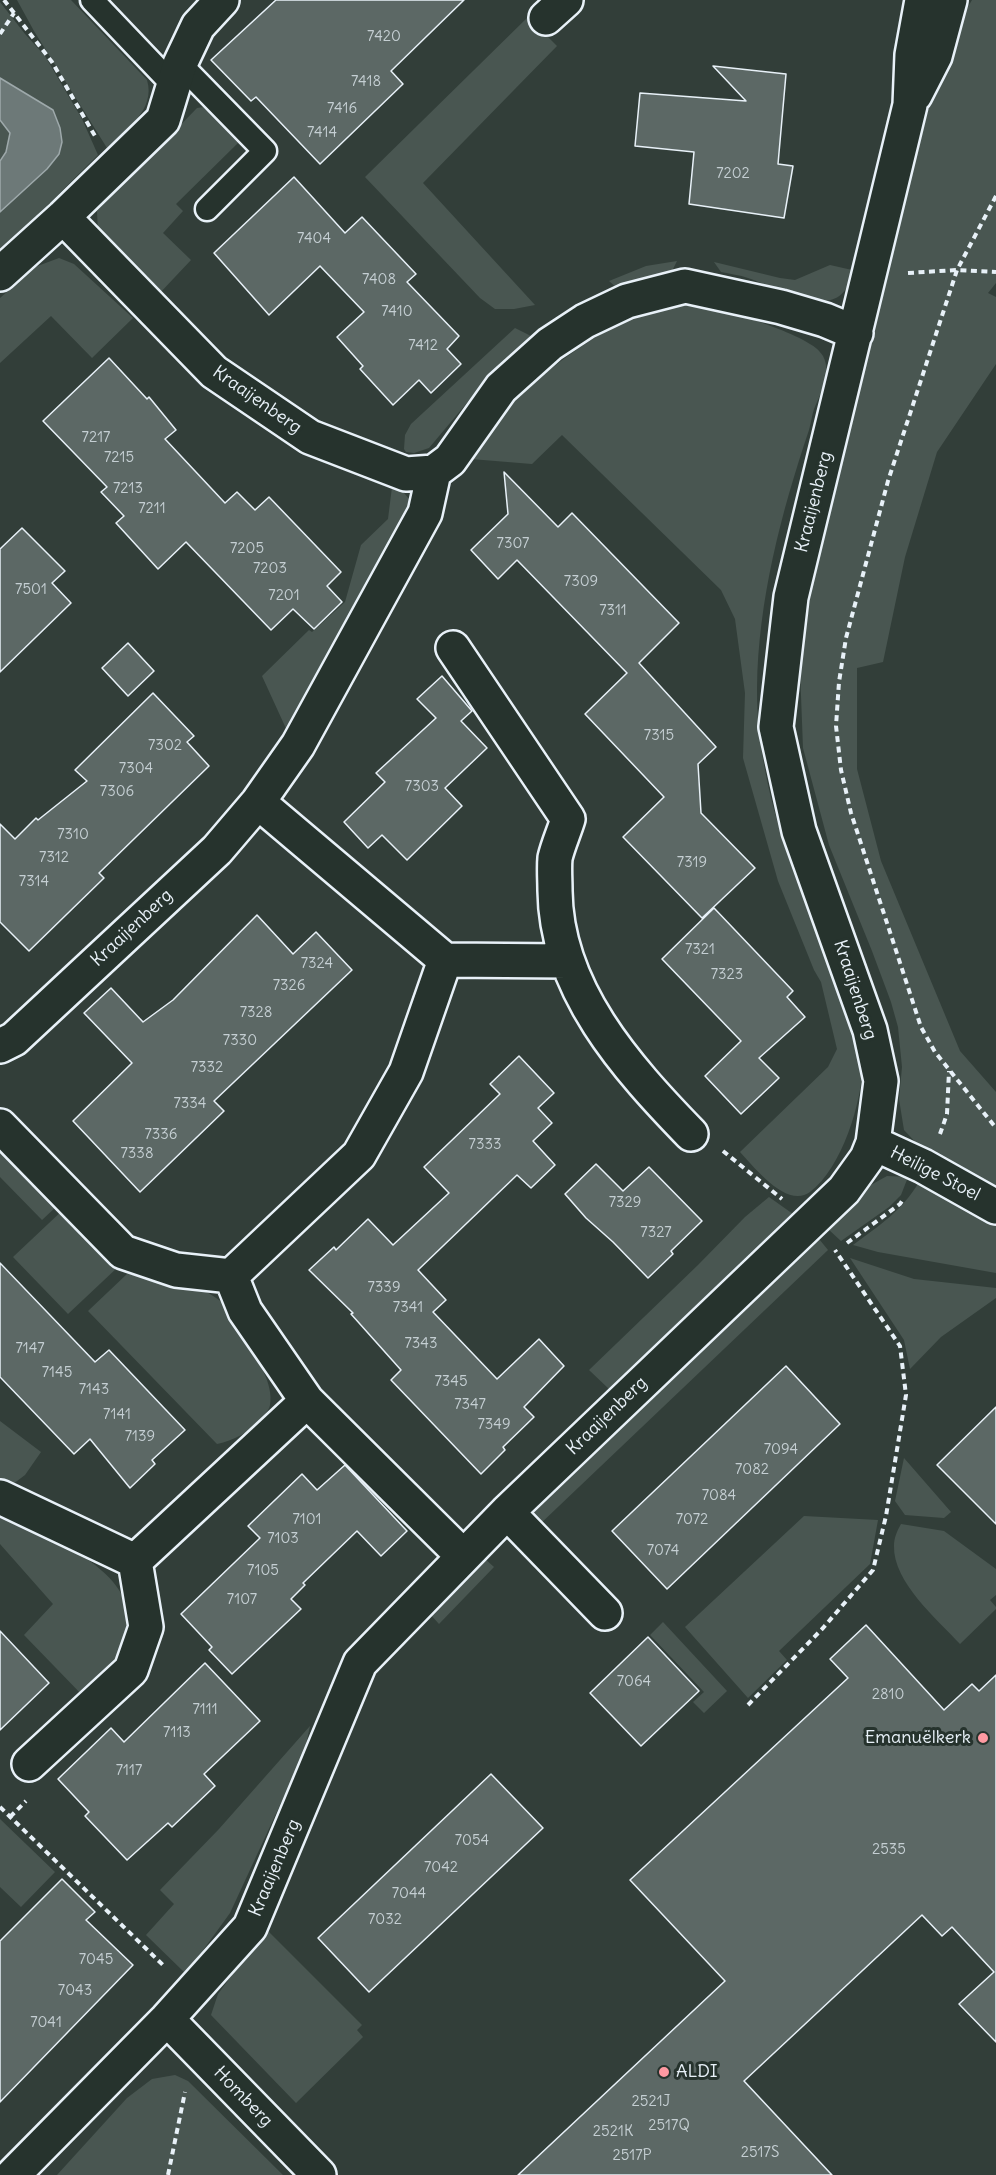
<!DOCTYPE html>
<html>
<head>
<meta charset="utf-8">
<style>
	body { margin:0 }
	canvas { display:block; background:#323e39 }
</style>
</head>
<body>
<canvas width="996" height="2175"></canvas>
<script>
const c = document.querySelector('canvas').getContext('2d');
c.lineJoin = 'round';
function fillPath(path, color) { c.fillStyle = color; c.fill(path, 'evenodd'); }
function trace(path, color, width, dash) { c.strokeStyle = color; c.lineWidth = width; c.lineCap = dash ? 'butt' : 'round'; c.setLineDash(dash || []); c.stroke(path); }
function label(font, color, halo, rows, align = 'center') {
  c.font = font + ' Delius,sans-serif'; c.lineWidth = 6; c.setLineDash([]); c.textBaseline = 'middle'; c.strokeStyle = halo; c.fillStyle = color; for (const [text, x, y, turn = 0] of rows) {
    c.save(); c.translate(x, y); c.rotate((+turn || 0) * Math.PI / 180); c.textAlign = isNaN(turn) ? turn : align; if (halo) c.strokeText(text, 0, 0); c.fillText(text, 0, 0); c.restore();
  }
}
const green = new Path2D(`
	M17,0H71L147,80C156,110 126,129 107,148L34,31Z
	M972,0H996V283L988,293L996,297V364L937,452L905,557L883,662L857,668V769L881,861L960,1051L996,1092V1187L921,1148L904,1130L899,1099L902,1067L898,1027L891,1002L872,951L829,845L803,748L800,669L819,538L882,288L929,107L962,17Z
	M0,2L25,34L45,56L82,119L98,155L0,252V212L3,210L22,91L0,78Z
	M528,17L557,46L423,183L535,305L514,309H495L480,298L365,177Z
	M204,107L238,143L176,204L183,211L163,233L191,260L158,295L98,233L97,211L197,108Z
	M0,120L10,133L6,152L0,161Z
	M59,258L74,264L133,318L92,358L51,316L0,363V298L35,267Z
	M677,261L672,271L651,276L617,288L609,281L646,266Z
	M714,262L780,278L795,280L830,265L852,270C845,328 780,289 748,278C740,275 730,274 721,272Z
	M704,302C729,314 812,334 823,356C832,373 821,393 814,409C812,415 811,423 809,430C781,513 758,601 757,688C756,756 778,834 803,897C812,920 823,941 832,963C839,984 845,1005 852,1026C855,1037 863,1051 863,1063C862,1102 842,1168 810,1192C787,1209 755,1168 740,1152L828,1067L837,1049L821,982L814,970L778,881L743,758L745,693L735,619L721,590L562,435L532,464L471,459C479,447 485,434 494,424C532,377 612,317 671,304C681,302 693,303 704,302Z
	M515,328L531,336L471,398L429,448L414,453L406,452L404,449L405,435L411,424Z
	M392,487L400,488L409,499L404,518L289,735L262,676L309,630L312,632L345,602L361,545L388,519Z
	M0,1145L58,1205L42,1220L0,1177Z
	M887,1176L908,1177L901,1195L889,1207L841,1241L828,1229L869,1186Z
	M919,1182L984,1217L996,1226V1273L878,1252L853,1245C881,1224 901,1212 919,1182Z
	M769,1197L793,1214L609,1389L589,1370L698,1265L745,1217Z
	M65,1208L119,1266L68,1314L13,1257Z
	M819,1239L828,1250L538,1526L529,1517Z
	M850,1258L914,1279L996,1288V1298L941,1337L910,1369L904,1340Z
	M127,1274C159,1278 193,1280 219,1300C232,1310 239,1328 247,1342C257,1359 274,1384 270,1405C269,1411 263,1416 259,1420C247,1434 234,1440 217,1444L88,1311Z
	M0,1421L41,1452L25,1475L9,1487L0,1483Z
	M904,1458L951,1512L944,1518L905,1515L895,1501Z
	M0,1515C50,1539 149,1572 126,1644C124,1651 123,1660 119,1666C110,1678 95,1688 85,1698L24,1635L53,1604L0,1544Z
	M804,1516L878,1520L870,1564L779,1651L787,1660L748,1698L685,1627Z
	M901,1524L944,1531L996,1569V1595L990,1600L996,1607V1609L960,1644C937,1619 893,1582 894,1546C894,1538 897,1531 901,1524Z
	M484,1558L494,1567L439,1624L430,1614Z
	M663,1622L727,1691L704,1713L693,1702L704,1692L650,1635Z
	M310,1726L304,1753L230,1913L201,1953L184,1972L146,1935L174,1904L160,1890L219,1829Z
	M0,1819L55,1872L21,1907L0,1887Z
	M266,1929L362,2025L357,2030L363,2037L296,2103L211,2015L218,1994Z
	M175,2075L188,2081L283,2175H57L127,2098L152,2079Z`);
const water = new Path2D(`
	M0,78L53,110L60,128L62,142L59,154L47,169L0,212V161L6,152L10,133L0,120Z`);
const building = new Path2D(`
	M276,0H464L391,71L403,84L320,164L256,97L251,101L211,60Z
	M713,66L786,74L778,164L793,166L784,218L689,204L694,152L635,146L640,93L746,101Z
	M294,177L345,233L362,217L416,274L407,282L459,336L447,349L461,364L431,393L419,380L393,405L360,369L363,366L337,337L364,312L320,266L269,315L214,253Z
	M109,358L147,399L149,397L176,430L165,439L225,503L237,492L255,510L269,497L341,572L327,586L342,602L314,629L293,609L271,630L186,542L158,569L116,523L124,516L101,492L107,487L43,421Z
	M504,472L558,527L572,513L679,623L639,663L716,747L698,764L701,813L755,868L702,918L623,837L664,797L585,714L627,673L517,560L498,579L471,550L508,514Z
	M22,528L65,571L52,583L71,603L0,672V549Z
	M128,643L154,671L128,696L102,668Z
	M442,676L472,711L461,721L487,748L445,788L462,806L407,860L382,835L368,848L344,822L385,782L376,773L436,718L417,699Z
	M153,693L194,736L187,742L209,766L99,873L104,878L29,951L0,922V824L15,839L36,818L38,820L87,781L75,770Z
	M714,908L793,991L787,997L805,1017L759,1058L779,1078L741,1114L705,1076L741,1041L662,959Z
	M257,915L293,954L316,932L352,970L214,1101L224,1111L140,1192L73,1121L132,1063L84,1013L111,988L143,1022L173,1000Z
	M519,1056L554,1093L538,1108L552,1123L533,1141L555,1165L531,1188L517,1175L418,1270L446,1300L433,1312L497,1379L539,1339L564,1366L524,1407L534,1417L503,1447L505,1450L481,1474L391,1380L401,1370L351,1314L353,1313L309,1270L334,1247L336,1250L368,1219L393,1245L449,1193L424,1167L500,1094L490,1084Z
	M596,1164L623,1191L649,1167L702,1221L671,1251L673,1254L648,1278L613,1242L586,1218L565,1194Z
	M0,1263L95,1362L109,1350L185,1430L152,1460L155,1464L130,1488L90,1439L74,1454L0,1377Z
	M786,1366L840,1424L667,1589L612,1531Z
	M996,1407V1524L937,1465Z
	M345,1465L407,1531L381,1556L357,1531L303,1583L305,1585L291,1599L301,1609L232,1674L209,1650L212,1647L181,1614L260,1538L248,1526L302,1474L317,1490Z
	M866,1625L944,1710L972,1684L979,1691L996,1675V2042L959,2004L994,1972L952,1927L942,1936L922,1915L744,2081L832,2175H518L725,1981L630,1880L848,1678L830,1659Z
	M0,1631L49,1683L0,1730Z
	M648,1637L699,1691L641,1746L590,1693Z
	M205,1663L260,1721L204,1774L215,1786L172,1827L168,1823L127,1860L85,1816L89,1812L58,1779L111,1728L124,1742Z
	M491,1774L543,1828L369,1992L318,1938Z
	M62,1879L95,1912L86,1920L133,1965L0,2102V1941Z`);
const path = new Path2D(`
	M4,0L52,62L95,136
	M0,34L14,13
	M996,196L957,270L888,481L846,638L839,682L836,726L841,770L851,813L921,1027L935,1052L996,1128
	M908,273L957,270L996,272
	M940,1134L947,1114L949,1071
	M723,1151L782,1199
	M847,1243L900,1204L904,1198
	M748,1705L823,1628L873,1570L886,1516L906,1395L900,1346L835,1250
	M0,1807L165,1967
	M10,1817L26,1801
	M168,2175L185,2092`);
const service = new Path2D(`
	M92,0L173,85
	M180,64L265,151L207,209`);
const minor = new Path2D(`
	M546,18L566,0
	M915,95L935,56L950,0
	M63,217L214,372L310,437L406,474L434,472L450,460L501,388L550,344L585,321L627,301L685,286L781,307L825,320L856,333
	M0,274L63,217L163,120L180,64L198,26L222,0
	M453,648L568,819C564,832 558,845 555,858C554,868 555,880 555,891C556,989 626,1067 691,1134
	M258,802L445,960L567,961
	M0,1046L14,1039L217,850L258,802L298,745L425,513L434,472
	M0,1126L123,1252L176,1270L231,1276L245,1311L307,1401L463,1556
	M873,1143L923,1166L996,1207
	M231,1276L359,1155L406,1072L445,960
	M0,1497L135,1561
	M507,1512L605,1613
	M135,1561L307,1401
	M29,1764L131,1670L146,1627L135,1561
	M167,2019L319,2175
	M13,2175L167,2019L250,1927L360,1663L507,1512L844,1190L867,1158L873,1143L881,1081L870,1030L799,831L776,727L791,597L910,105L912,55L922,0`);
const markers = [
	[983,1738,6,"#ff9aa2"],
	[664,2072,6,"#ff9aa2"]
];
const numberNames = [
	["7420",384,37],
	["7418",366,82],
	["7416",342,109],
	["7414",322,133],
	["7202",733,174],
	["7404",314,239],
	["7408",379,280],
	["7410",397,312],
	["7412",423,346],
	["7217",96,438],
	["7215",119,458],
	["7213",128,489],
	["7211",152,509],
	["7307",513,544],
	["7205",247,549],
	["7203",270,569],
	["7309",581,582],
	["7501",31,590],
	["7201",284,596],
	["7311",613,611],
	["7315",659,736],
	["7302",165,746],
	["7304",136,769],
	["7303",422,787],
	["7306",117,792],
	["7310",73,835],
	["7312",54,858],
	["7319",692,863],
	["7314",34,882],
	["7321",700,950],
	["7324",317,964],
	["7323",727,975],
	["7326",289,986],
	["7328",256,1013],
	["7330",240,1041],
	["7332",207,1068],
	["7334",190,1104],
	["7336",161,1135],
	["7333",485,1145],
	["7338",137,1154],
	["7329",625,1203],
	["7327",656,1233],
	["7339",384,1288],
	["7341",408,1308],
	["7343",421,1344],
	["7147",30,1349],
	["7145",57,1373],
	["7345",451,1382],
	["7143",94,1390],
	["7347",470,1405],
	["7141",117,1415],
	["7349",494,1425],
	["7139",140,1437],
	["7094",781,1450],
	["7082",752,1470],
	["7084",719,1496],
	["7101",307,1520],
	["7072",692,1520],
	["7103",283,1539],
	["7074",663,1551],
	["7105",263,1571],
	["7107",242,1600],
	["7064",634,1682],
	["2810",888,1695],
	["7111",205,1710],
	["7113",177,1733],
	["7117",129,1771],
	["7054",472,1841],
	["2535",889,1850],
	["7042",441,1868],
	["7044",409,1894],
	["7032",385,1920],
	["7045",96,1960],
	["7043",75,1991],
	["7041",46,2023],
	["2521J",651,2102],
	["2517Q",669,2126],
	["2521K",613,2132],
	["2517S",760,2153],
	["2517P",632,2156]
];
const streetNames = [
	["Kraaijenberg",257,400,35],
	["Kraaijenberg",814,502,-76],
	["Kraaijenberg",132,928,-43],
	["Kraaijenberg",855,990,72],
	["Heilige Stoel",935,1174,27],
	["Kraaijenberg",607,1416,-44],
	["Kraaijenberg",275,1868,-67],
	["Homberg",243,2097,46]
];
const poiNames = [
	["Emanuëlkerk",971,1738],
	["ALDI",676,2072,"left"]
];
fillPath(green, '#495651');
fillPath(water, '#6d7978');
trace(water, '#9ea9ab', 1.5);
fillPath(building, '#5c6865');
trace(building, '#e8f1f8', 1.5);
trace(service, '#e8f1f8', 27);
trace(minor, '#e8f1f8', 38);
trace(path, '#e8f1f8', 4, [6, 4.5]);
trace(service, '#26332d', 22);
trace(minor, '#26332d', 33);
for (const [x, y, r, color] of markers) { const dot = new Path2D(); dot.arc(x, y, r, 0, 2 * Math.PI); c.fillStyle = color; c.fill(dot); trace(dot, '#26332d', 2); }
label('15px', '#c5cfd3', null, numberNames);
label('18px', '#e8f1f8', '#26332d', streetNames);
label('18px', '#e8f1f8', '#26332d', poiNames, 'right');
</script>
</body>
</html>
